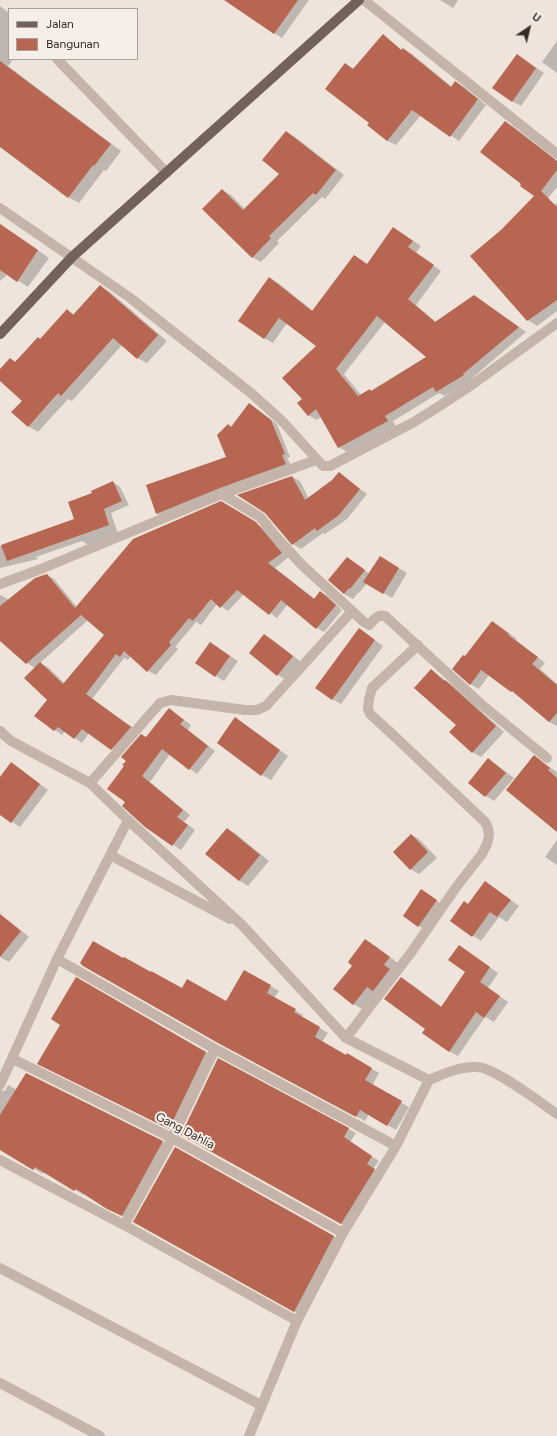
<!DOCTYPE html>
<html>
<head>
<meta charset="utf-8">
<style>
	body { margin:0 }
	#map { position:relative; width:557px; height:1436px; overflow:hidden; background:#eee4db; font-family:Figtree,sans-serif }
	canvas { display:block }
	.legend { position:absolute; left:8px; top:8px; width:130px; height:52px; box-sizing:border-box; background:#f6efe7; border:1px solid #a8a19b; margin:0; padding:5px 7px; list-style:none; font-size:12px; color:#332b28 }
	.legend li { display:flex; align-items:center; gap:8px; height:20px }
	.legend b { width:20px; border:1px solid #a8a19b }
	.north { position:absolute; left:509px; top:8px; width:40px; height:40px; -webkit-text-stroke:3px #f6efe7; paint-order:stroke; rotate:35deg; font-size:11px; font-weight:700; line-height:16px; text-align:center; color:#332b28 }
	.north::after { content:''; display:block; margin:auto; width:14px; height:18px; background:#332b28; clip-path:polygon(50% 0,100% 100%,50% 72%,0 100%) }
</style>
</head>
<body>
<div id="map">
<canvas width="557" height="1436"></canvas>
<ul class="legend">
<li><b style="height:5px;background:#73625b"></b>Jalan</li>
<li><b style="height:11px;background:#b66651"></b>Bangunan</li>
</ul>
<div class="north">U</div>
</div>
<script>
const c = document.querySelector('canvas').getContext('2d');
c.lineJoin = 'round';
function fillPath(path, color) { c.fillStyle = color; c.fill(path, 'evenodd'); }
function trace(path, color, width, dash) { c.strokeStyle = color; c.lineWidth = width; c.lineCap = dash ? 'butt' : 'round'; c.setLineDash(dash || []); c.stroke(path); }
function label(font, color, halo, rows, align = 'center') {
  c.font = font + ' Figtree,sans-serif'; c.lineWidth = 4; c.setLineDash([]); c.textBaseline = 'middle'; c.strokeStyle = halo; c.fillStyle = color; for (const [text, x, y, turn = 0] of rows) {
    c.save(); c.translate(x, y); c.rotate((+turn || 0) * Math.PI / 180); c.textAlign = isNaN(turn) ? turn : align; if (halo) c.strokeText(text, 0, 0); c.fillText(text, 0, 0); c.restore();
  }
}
const shadow = new Path2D(`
	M240,0H309L282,38L274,33Z
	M440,0H458L453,8Z
	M0,6L9,13V59L12,61L8,66L121,151L106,171L104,170L79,203L68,197L0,145Z
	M383,36L391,41L402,50L403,49L412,54L452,87L456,82L464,87L486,105L459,141L421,115L396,145L388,141L369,125L371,123L345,64L354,69Z
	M557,41V73L542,62Z
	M517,55L544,73L521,106L512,101Z
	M505,122L514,127L557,161V187L545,202L522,184Z
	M286,132L295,137L344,175L325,199L322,197L277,241L279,243L261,262L252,257L222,190L231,195L245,209L281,174Z
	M557,203V311L537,326L528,320L498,243Z
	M0,224L49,258L28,287L8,274L0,281Z
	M402,233L421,246L416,253L441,271L416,305L436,322L474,296L526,332L471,379V380L445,396L439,393L393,421L396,426L347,452L339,447L322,416L317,420L308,415L304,400L317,346L287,323L273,343L264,338L270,278L278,283L313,311L367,265ZM385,322L427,357L372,392L370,390L361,395L344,374Z
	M100,286L110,292L167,341L147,363L137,358L122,345L72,401L68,399L38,432L28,426L23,401L0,380V370L10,359L16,362L41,340L67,310L75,315Z
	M250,404L277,424L290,457L287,458L292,467L163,517L157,514L227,458L228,425L232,427Z
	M339,474L367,494L347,519L325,534L323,533L301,549L293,544L266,512L292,477L300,481L309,499L333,481Z
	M113,482L120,487L129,505L111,513L119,537L90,546L82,541L36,557L38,559L0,568V546L76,520L94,493Z
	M221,502L263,528L289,557L275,568L315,599L321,592L328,596L342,610L324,632L317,628L288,604L277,618L244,594L228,611L217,604L201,625L196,622L175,647L178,649L156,675L148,671L131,656L128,660L124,658L92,699L138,731L119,753L89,733L82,743L65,731L62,735L55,730L36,716L48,700L35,668L27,663L0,639V596L1,595L9,600L47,575L54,579L77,607ZM88,620L106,635L65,684L48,667L40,663Z
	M347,558L370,574L389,562L407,573L392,598L367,583L359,593H358L353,599L344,594L330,580Z
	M492,622L501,627L517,639L516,640L545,663L540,669L557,684V726L549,722L519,696L489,675L479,689L470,684Z
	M359,629L383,646L341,704L332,699Z
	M265,635L273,640L301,662L286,680L278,675Z
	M210,643L238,661L224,681L216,676Z
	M431,670L454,686L504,732L481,757L472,752L457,725Z
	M169,709L191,725L188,730L215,751L197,774L170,754L150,782L190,815L184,822L195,830L181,850L146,826L126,802L146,738Z
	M236,719L288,756L271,780L262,775Z
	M534,757L557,772V831Z
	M489,760L497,765L514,778L494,801L486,796Z
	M12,763L48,790L20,827L0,814V778Z
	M227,829L236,834L269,861L248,886L240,881L206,854Z
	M412,835L420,840L437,858L419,874L410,869Z
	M557,840V865L545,857Z
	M486,882L519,906L507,922L499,917L481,941L451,921L468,905Z
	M430,896L445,906L427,931L419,926Z
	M0,916L9,921L29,937L9,962L0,957Z
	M374,945L398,963L362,1009L353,1004L354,965Z
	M460,946L498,973L488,988L508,1002L494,1022L485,1017L458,1056L449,1051L426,1029L410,983L442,1007L466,971Z
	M124,959L183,989L227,1003L245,971L279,991L274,998L303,1015L302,1017L328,1033L322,1042L346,1056L347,1055L379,1073L372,1086L409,1107L396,1130L369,1114L365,1121L227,1047Z
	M76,979L213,1056L176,1132L45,1067Z
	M218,1059L356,1133L350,1142L379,1161L373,1169L381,1174L348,1227L182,1135Z
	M0,1079L5,1083L2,1091H5L8,1085L17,1090L163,1142L172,1147L130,1220L85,1193L84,1195L44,1172L43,1174L0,1149Z
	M175,1148L338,1239L299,1314L135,1222Z`);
const building = new Path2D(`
	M224,0H298L274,34Z
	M383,34L401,50L403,48L451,87L455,81L478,99L450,137L412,110L387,141L367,125L369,123L325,89L345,63L353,69Z
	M517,54L536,68L512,102L492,88Z
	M0,61L111,144L94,166L93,165L68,198L0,147Z
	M505,121L557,161V170L541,191L557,207V300L527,321L470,256L501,230L534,196L520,186L521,184L480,152Z
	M286,131L336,170L316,195L313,193L269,236L271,238L252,258L202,209L222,189L243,210L279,174L262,160Z
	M0,224L38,250L17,282L0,270Z
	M393,227L413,241L408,247L434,265L408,299L435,322L474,295L519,327L463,374L464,375L436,392L433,387L385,416L388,421L338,448L316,409L308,416L297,403L302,399L282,378L316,346L279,318L264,339L238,321L269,277L312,311L354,255L367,264ZM377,316L426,357L371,391L370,389L358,396L336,369Z
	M100,285L158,335L137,359L113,338L61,396L58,393L28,427L11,412L22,401L0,381V369L10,358L15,362L38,337L40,339L67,309L73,315Z
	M249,403L271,420L285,454L282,455L286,464L220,488L156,514L146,485L226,457L217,435L228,424L231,427Z
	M339,472L360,489L339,515L317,531L315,528L292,545L265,513L237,495L292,476L305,500L332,480Z
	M113,481L122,501L104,509L109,525L7,561L1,545L74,519L68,502L92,493L91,491Z
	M221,501L256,522L282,553L268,563L314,599L320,591L336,605L316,629L281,600L269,615L237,590L220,608L211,599L193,621L189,618L169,642L171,645L147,672L124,651L120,657L116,654L86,694L131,727L111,750L82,729L74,739L58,727L54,731L34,716L47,700L24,678L40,662L63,684L104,635L81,615L26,664L0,641V606L35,578L47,574L75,608L133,539Z
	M380,556L399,568L383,594L363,582Z
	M347,557L365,570L350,589L349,588L344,594L328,580Z
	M492,621L509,634L508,635L538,657L532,664L557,685V713L549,722L512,691L511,692L481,670L470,685L452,669L463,655L465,656Z
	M359,628L375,640L332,700L315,688Z
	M264,634L293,656L277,676L249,653Z
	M210,642L230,656L215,677L195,663Z
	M431,669L444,681L445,680L496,726L472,753L449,732L456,725L414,688Z
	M169,708L184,720L180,724L208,746L189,770L162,749L142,776L183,810L177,817L188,825L172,846L145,827L122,806L125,802L107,789L124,766L122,765L126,761L121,757L141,734L146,737Z
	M235,717L280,750L261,776L217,743Z
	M534,755L550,768L548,770L557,778V832L506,790Z
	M488,758L506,773L485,797L468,783Z
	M11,762L40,784L11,823L0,815V777Z
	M227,828L260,855L239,881L205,854Z
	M411,834L428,852L410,870L393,852Z
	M485,881L511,900L497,917L490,912L472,937L450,921L464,901L468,904Z
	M421,889L437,900L418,927L403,916Z
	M0,914L21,931L0,957Z
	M365,939L390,957L384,965L390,969L373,991L367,987L353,1005L333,989L352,966L348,962Z
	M93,941L123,958L124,957L151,972V971L182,988L187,979L226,1001L244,970L271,985L267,993L296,1009L294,1012L320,1027L315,1037L346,1055L347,1053L372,1068L365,1080L402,1101L387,1126L360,1110L356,1117L218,1043L83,966L80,963Z
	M459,945L490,967L480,982L500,996L484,1018L476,1012L449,1052L422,1033L425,1029L384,999L401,977L441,1007L465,972L448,960Z
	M76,977L206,1052L169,1129L37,1064L60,1025L51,1019Z
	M218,1058L349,1128L344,1137L372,1156L367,1164L375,1169L341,1224L181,1135Z
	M26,1073L163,1141L122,1216L107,1209L76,1189L74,1191L35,1167L33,1170L0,1150V1115Z
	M175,1147L334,1236L294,1312L133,1222Z`);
const minor = new Path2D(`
	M364,0L557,154
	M57,59L167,173
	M0,208L129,297L251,393L283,422L323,466H330L414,422L438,407L473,384L557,323
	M222,494L260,517L278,539L302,565L364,622L369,625C374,620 377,614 385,616L481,704L547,758
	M0,584L41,569L222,494L316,460
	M0,731L11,741L90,783L128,820L242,925L346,1038L429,1080C444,1074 460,1066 477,1067C494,1067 541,1103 557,1114
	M90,783L160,703L171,700L245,710H257L266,706L352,611
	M110,855L230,919
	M57,959L215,1049L396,1146
	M346,1038L410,954L457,886L482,854L487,844L489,836L488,828L485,822L392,734L370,714L368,709L369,699L372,688L418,645
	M13,1059L172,1138L343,1233
	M0,1085L57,959L128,820
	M0,1160L124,1225L297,1321
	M124,1225L172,1138L215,1049
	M0,1268L261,1405
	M0,1383L100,1436
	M249,1436L297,1321L343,1233L396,1146L429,1080`);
const primary = new Path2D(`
	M0,334L72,257L359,0`);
const streetNames = [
	["Gang Dahlia",185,1131,28]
];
fillPath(shadow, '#0003');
fillPath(building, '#b66651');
trace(minor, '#c4b4a9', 10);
trace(primary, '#73625b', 10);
label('12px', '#332b28', '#f6efe7', streetNames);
</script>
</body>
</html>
